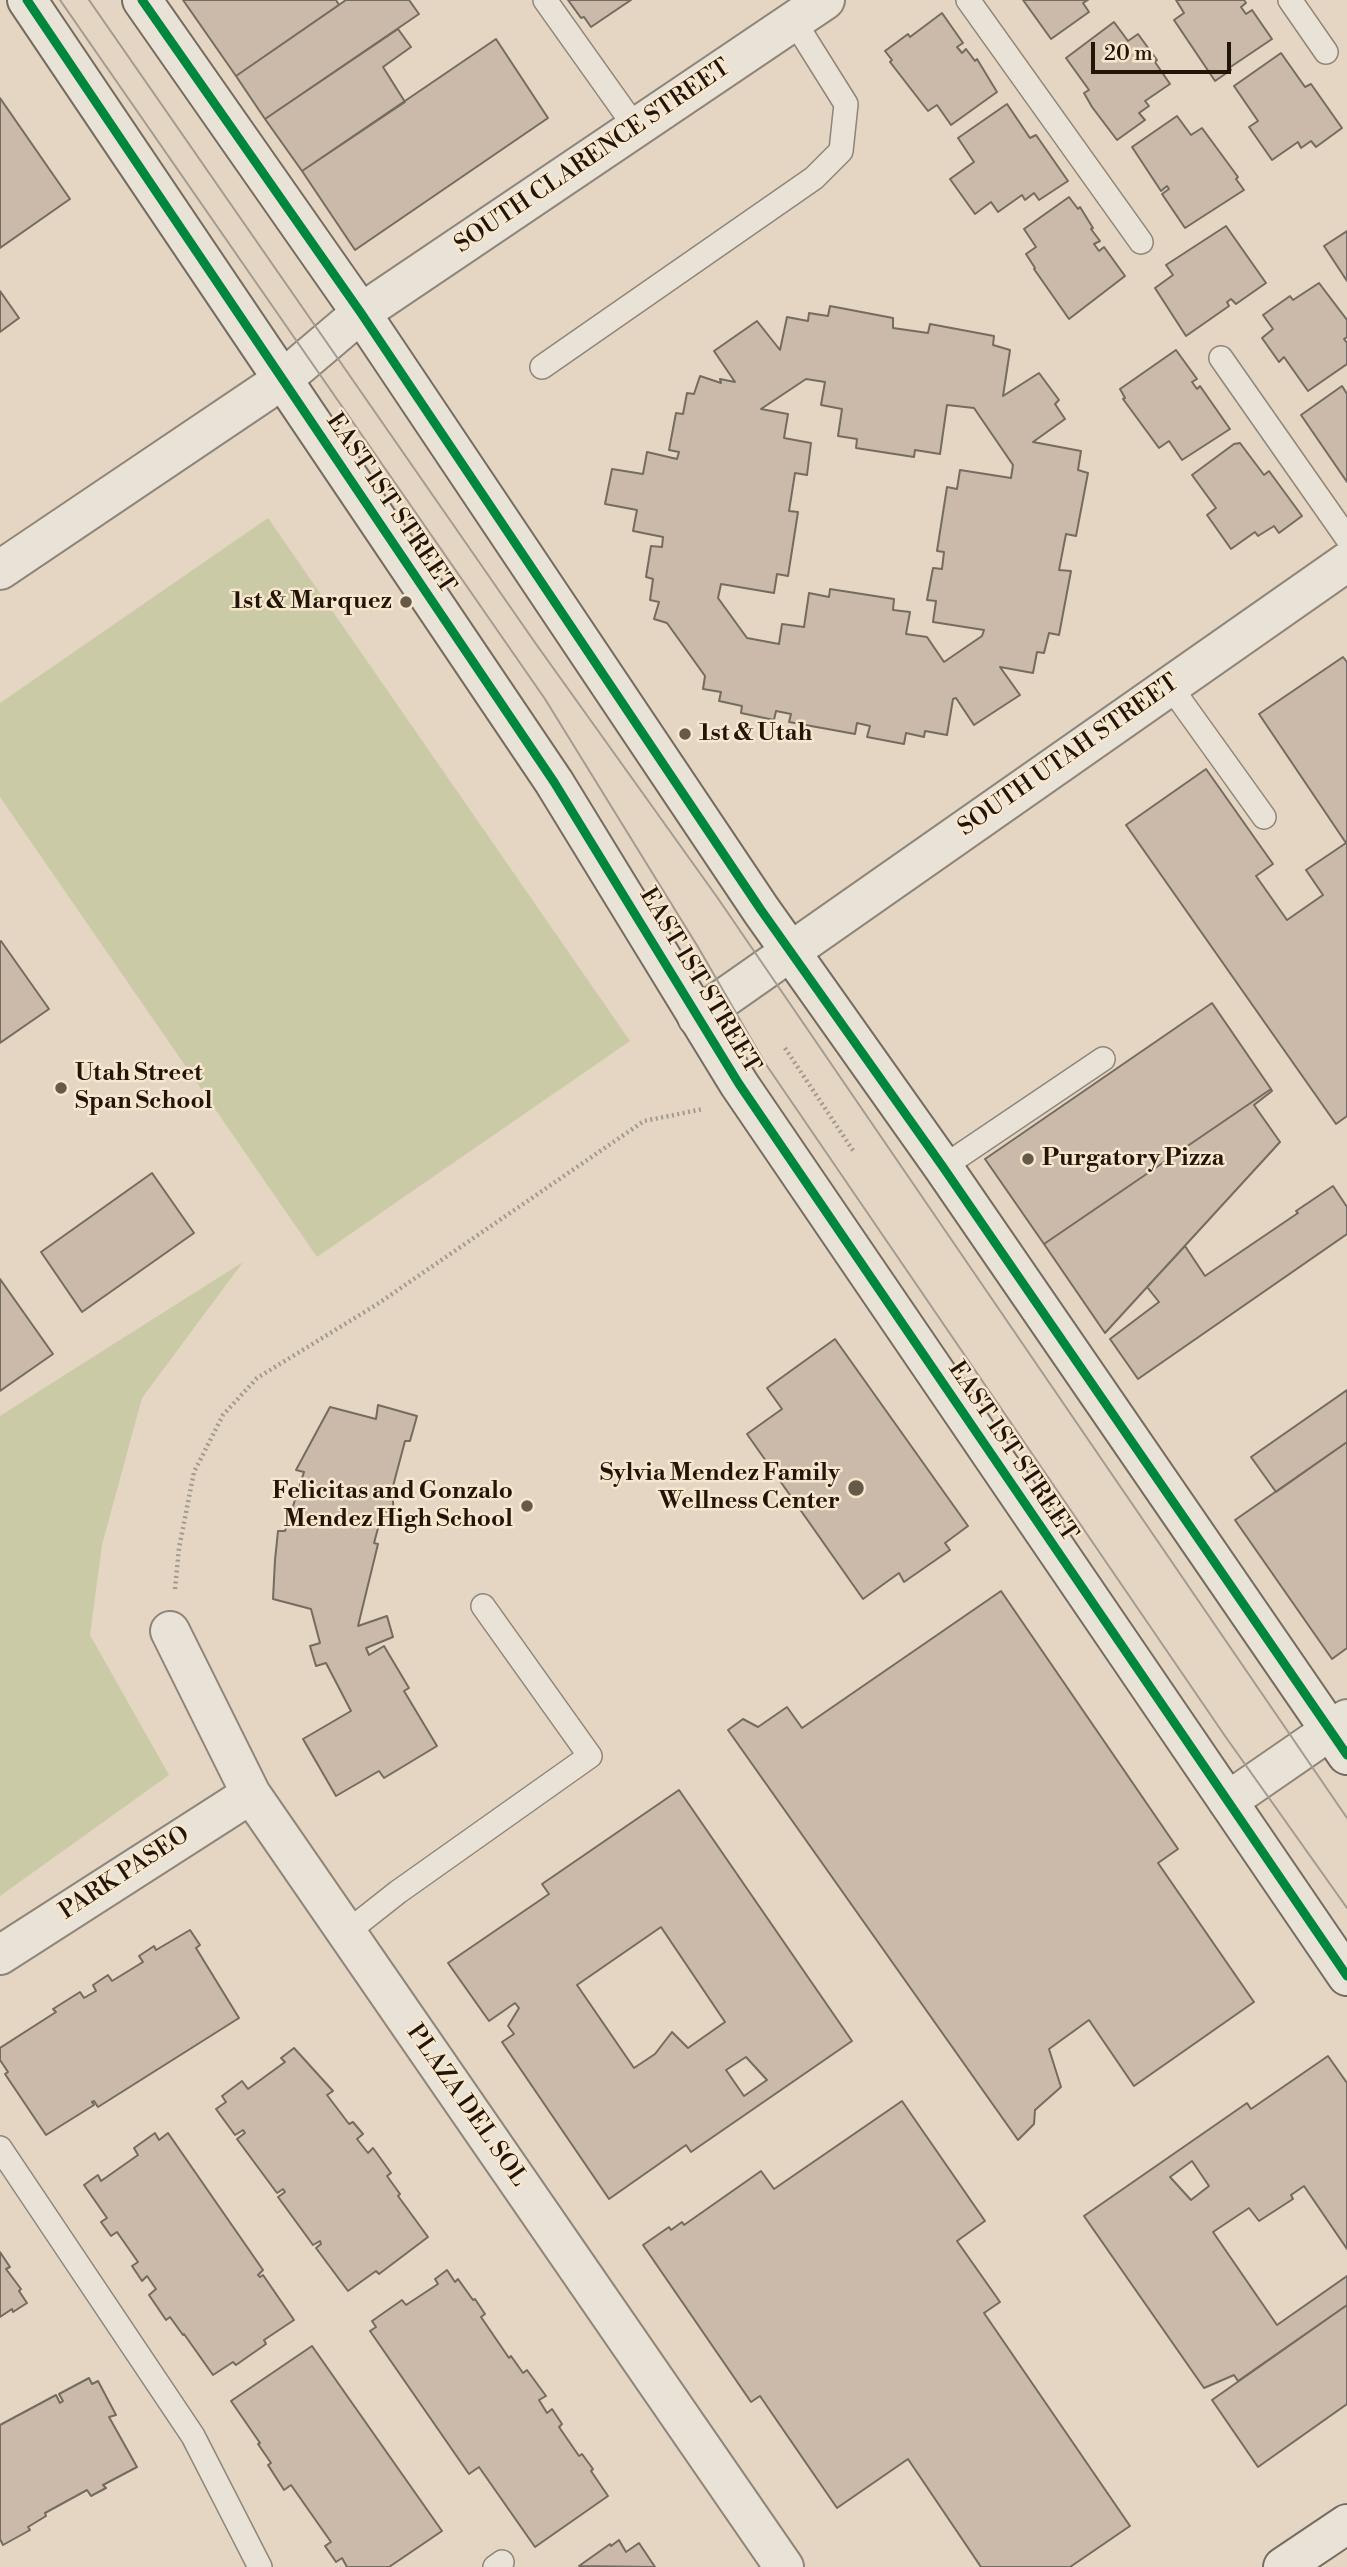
<!DOCTYPE html>
<html>
<head>
<meta charset="utf-8">
<style>
	body { margin:0 }
	#map { position:relative; width:1347px; height:2567px; overflow:hidden; background:#e4d6c2; font-family:"Libre Bodoni",serif }
	canvas { display:block }
	.scale { position:absolute; left:1091px; top:42px; width:140px; height:32px; box-sizing:border-box; border:4px solid #221507; border-top:0; padding-left:9px; font-size:21px; line-height:24px; white-space:nowrap; color:#221507; -webkit-text-stroke:5px #f7e7ce; paint-order:stroke }
</style>
</head>
<body>
<div id="map">
<canvas width="1347" height="2567"></canvas>
<div class="scale">20 m</div>
</div>
<script>
const c = document.querySelector('canvas').getContext('2d');
c.lineJoin = 'round';
function fillPath(path, color) { c.fillStyle = color; c.fill(path, 'evenodd'); }
function trace(path, color, width, dash) { c.strokeStyle = color; c.lineWidth = width; c.lineCap = dash ? 'butt' : 'round'; c.setLineDash(dash || []); c.stroke(path); }
function label(font, color, halo, rows, align = 'center') {
  c.font = font + ' "Libre Bodoni",serif'; c.lineWidth = 5; c.setLineDash([]); c.textBaseline = 'middle'; c.strokeStyle = halo; c.fillStyle = color; for (const [text, x, y, turn = 0] of rows) {
    c.save(); c.translate(x, y); c.rotate((+turn || 0) * Math.PI / 180); c.textAlign = isNaN(turn) ? turn : align; if (halo) c.strokeText(text, 0, 0); c.fillText(text, 0, 0); c.restore();
  }
}
const green = new Path2D(`
	M268,518L630,1041L317,1257L0,797V703Z
	M243,1262L142,1398L102,1545L90,1635L169,1775L0,1896V1416Z`);
const building = new Path2D(`
	M183,0H336L339,5L236,76Z
	M346,0H409L419,14L265,119L236,76Z
	M568,0H631L591,27L584,17L581,18Z
	M1023,0H1088L1083,3L1089,12L1051,39Z
	M1176,0H1244L1246,3L1241,7L1246,14L1252,10L1272,39L1229,68L1231,70L1215,81L1174,20L1184,13Z
	M942,13L963,43L957,47L962,53L966,49L975,61L977,59L997,92L951,125L937,105L928,111L890,62L892,60L885,51L908,34L910,37Z
	M1114,22L1128,41L1138,34L1157,60L1155,62L1170,84L1145,101L1149,106L1139,113L1145,120L1117,140L1092,107L1084,93L1089,90L1066,58Z
	M398,29L411,47L383,67L405,102L302,171L265,119Z
	M496,39L548,118L355,250L302,171Z
	M1281,53L1305,87L1311,84L1342,128L1316,147L1311,141L1301,148L1298,142L1272,160L1249,127L1258,121L1234,86Z
	M0,98L70,199L0,248Z
	M1007,104L1030,138L1036,135L1068,181L1039,200L1034,193L1025,200L1022,195L998,212L991,202L975,214L950,179L974,162L958,138Z
	M1177,116L1191,135L1202,128L1238,177L1236,179L1244,190L1185,228L1162,194L1169,189L1167,186L1161,191L1132,147Z
	M1069,197L1078,209L1080,207L1093,228L1091,229L1100,241L1094,244L1099,251L1104,247L1125,276L1069,319L1034,269L1035,268L1026,254L1036,247L1024,229Z
	M1226,226L1266,283L1236,304L1231,299L1227,302L1229,306L1186,336L1155,288L1173,275L1166,265Z
	M1347,231V281L1324,246Z
	M1319,283L1347,320V337L1344,339L1347,343V364L1308,391L1284,357L1279,362L1262,338L1273,329L1263,315L1290,296L1293,300Z
	M0,291L19,318L0,332Z
	M830,306L893,318V328L928,333L930,324L994,336L993,345L1010,350L1003,396L1039,373L1059,400L1055,404L1065,419L1033,442L1081,451L1078,470L1088,473L1076,536L1066,534L1059,570L1071,571L1059,635L1049,633L1044,653L1037,652L1033,673L1000,667L1020,695L974,725L956,698L953,699L947,735L925,731L924,737L906,733L904,744L867,737L870,726L857,723L855,734L789,722L791,714L776,711L774,720L741,713L742,706L719,701L721,692L703,689L705,676L667,623L654,619L659,602L650,600L653,579L646,577L651,546L662,547L663,537L633,531L637,510L605,504L612,469L643,474L647,452L677,459L679,452L669,450L676,413L683,414L687,393L694,394L700,376L721,383L720,379L735,382L714,351L757,321L780,350L787,317L808,321L809,313L828,316ZM806,379L825,382L821,405L842,409L838,436L857,439L856,448L914,457L915,450L940,454L947,405L974,408L1013,465L1011,478L960,470L957,489L947,487L937,551L944,552L942,569L933,568L927,600L936,601L933,622L984,630L982,636L944,662L927,637L906,634L910,612L893,610L894,599L830,589L829,597L809,593L804,627L782,624L779,644L747,638L718,598L721,584L774,593L777,574L788,576L798,512L789,511L795,473L807,475L811,443L784,438L788,414L761,409Z
	M1176,350L1197,379L1192,382L1197,389L1200,386L1230,429L1182,460L1169,441L1159,448L1123,399L1125,398L1120,389Z
	M1342,386L1347,394V482L1301,415Z
	M1240,443L1264,475L1269,471L1302,516L1279,533L1274,526L1258,536L1255,532L1231,549L1207,515L1216,508L1192,475L1234,444Z
	M1343,657L1347,662V1116L1336,1124L1126,825L1206,769L1273,864L1256,876L1287,920L1323,895L1306,870L1346,843L1259,714Z
	M1,941L49,1009L0,1043V942Z
	M1212,1003L1271,1089L1044,1244L985,1159Z
	M1271,1089L1272,1091L1254,1105L1280,1142L1105,1333L1044,1244Z
	M152,1173L194,1233L82,1312L41,1252Z
	M1333,1186L1347,1207V1234L1138,1379L1110,1339L1159,1302L1147,1287L1185,1246L1205,1276L1298,1213L1296,1211Z
	M0,1279L53,1354L0,1391Z
	M835,1339L968,1526L945,1543L950,1550L904,1582L899,1573L863,1599L747,1434L782,1409L767,1388Z
	M1347,1390V1442L1276,1492L1251,1457Z
	M378,1405L417,1416L410,1441H405L392,1490L394,1515L383,1510L374,1543L378,1544L358,1626L387,1616L393,1637L366,1648L369,1655L384,1646L409,1688L404,1691L437,1746L384,1778L379,1771L336,1796L303,1739L351,1711L326,1663L316,1666L310,1646L320,1643L311,1609L273,1599L275,1560L278,1531H285L304,1472L296,1470L330,1407L376,1419Z
	M1347,1442V1648L1332,1659L1235,1520Z
	M1001,1591L1178,1849L1158,1863L1254,2002L1134,2086L1089,2020L1049,2049L1061,2087L1035,2110L1034,2124L1018,2140L728,1730L743,1719L758,1727L787,1707L802,1728Z
	M679,1790L852,2041L691,2152L686,2145L609,2199L502,2042L514,2034L508,2026L519,2008L515,2003L489,2021L448,1963L549,1894L542,1884ZM661,1927L725,2022L688,2048L672,2032L655,2054L634,2068L577,1985ZM746,2057L767,2080L744,2096L726,2070Z
	M190,1930L200,1945L196,1948L239,2018L98,2107L94,2101L92,2102L94,2105L46,2135L5,2074L8,2072L0,2060V2048L56,2012L53,2009L80,1992L84,1998L96,1991L93,1985L108,1975L112,1981L143,1962L139,1956L154,1946L156,1950Z
	M294,2048L333,2091L327,2095L349,2124L353,2122L363,2134L357,2139L368,2153L373,2148L391,2173L387,2176L400,2194L398,2196L428,2237L379,2274L376,2271L348,2291L316,2248L321,2244L320,2241L313,2245L278,2197L285,2192L283,2189L277,2193L237,2139L245,2133L243,2130L235,2135L216,2109L226,2102L222,2096L242,2081L248,2089L285,2062L281,2058Z
	M1328,2056L1347,2083V2249L1304,2186L1291,2195L1293,2199L1259,2221L1249,2208L1213,2232L1277,2325L1347,2276V2305L1238,2381L1234,2375L1204,2388L1084,2216L1247,2103L1251,2109ZM1192,2161L1209,2186L1191,2200L1170,2177Z
	M902,2101L985,2221L957,2241L1000,2302L984,2313L1130,2526L1070,2567H981L908,2459L837,2508L760,2396L751,2402L643,2245L669,2227L671,2230L682,2222L684,2225L761,2171L774,2189Z
	M155,2133L159,2140L168,2133L263,2270L258,2275L260,2277L263,2275L294,2320L264,2340L266,2344L236,2365L233,2362L213,2375L184,2334L183,2335L170,2317L166,2320L149,2295L156,2289L147,2276L142,2281L132,2266L138,2262L117,2232L111,2236L101,2222L107,2218L84,2185L98,2175L101,2181L138,2155L134,2148Z
	M0,2252L10,2267L6,2269L21,2289L19,2291L27,2303L13,2312L12,2309L0,2317Z
	M447,2270L455,2282L458,2279L473,2300L475,2299L485,2314L481,2317L509,2358L511,2356L523,2373L527,2370L546,2396L539,2400L547,2413L552,2409L562,2424L559,2427L579,2456L582,2454L593,2469L591,2471L608,2496L535,2547L479,2467L469,2474L370,2331L376,2327L372,2321L402,2300L406,2305L438,2284L435,2279Z
	M1347,2305V2404L1258,2467L1212,2400Z
	M312,2346L442,2531L389,2567H347L342,2558L336,2562L325,2546L331,2542L291,2485L284,2490L268,2465L271,2463L258,2444L260,2443L231,2401Z
	M89,2378L92,2384L98,2381L116,2415L109,2417L137,2467L103,2485L106,2488L91,2496L87,2490L45,2513L46,2516L28,2527L30,2530L3,2545L0,2539V2425L56,2395L60,2403L63,2401L59,2394Z
	M619,2540L626,2552L639,2543L655,2567L579,2566L610,2544L611,2546Z`);
const path = new Path2D(`
	M785,1048L854,1152
	M175,1589L179,1548L194,1472L223,1415L257,1378L376,1305L644,1121L703,1109`);
const service = new Path2D(`
	M545,0L636,128
	M968,0L1141,242
	M1290,0L1326,52
	M1221,358L1347,538
	M542,367L814,178L841,151L846,104L794,21
	M1170,686L1264,817
	M943,1167L1103,1059
	M346,1933L398,1892L590,1756L483,1606
	M0,2148L193,2436L260,2567
	M495,2567L502,2562`);
const minor = new Path2D(`
	M361,313L825,0
	M697,1017L1347,562
	M170,1631L251,1794L784,2567
	M1228,1801L1347,1719
	M0,1955L251,1794`);
const tertiary = new Path2D(`
	M0,570L282,380L361,313`);
const secondary = new Path2D(`
	M27,0L554,782L739,1084L1347,1976
	M142,0L361,313L761,910L943,1167L1347,1755
	M1283,2567L1347,2524`);
const tram = new Path2D(`
	M60,0L545,699L698,947L765,1063L1225,1736L1347,1908
	M89,0L536,644L717,897L1347,1818`);
const cycleway = new Path2D(`
	M27,0L554,782L739,1084L1347,1976
	M142,0L361,313L761,910L943,1167L1347,1755`);
const markers = [
	[406,602,7,"#665948"],
	[685,734,7,"#665948"],
	[61,1088,7,"#665948"],
	[1028,1159,7,"#665948"],
	[856,1488,9,"#665948"],
	[527,1506,7,"#665948"]
];
const streetNames = [
	["SOUTH CLARENCE STREET",593,157,-34],
	["EAST 1ST STREET",390,504,56],
	["SOUTH UTAH STREET",1069,756,-35],
	["EAST 1ST STREET",699,981,59],
	["EAST 1ST STREET",1012,1452,56],
	["PARK PASEO",125,1874,-33],
	["PLAZA DEL SOL",466,2106,55]
];
const poiNames = [
	["1st & Marquez",392,602],
	["1st & Utah",699,734,"left"],
	["Utah Street",75,1074,"left"],
	["Span School",75,1102,"left"],
	["Purgatory Pizza",1042,1159,"left"],
	["Sylvia Mendez Family",840,1474],
	["Wellness Center",840,1502],
	["Felicitas and Gonzalo",513,1492],
	["Mendez High School",513,1520]
];
fillPath(green, '#cbcaa6');
fillPath(building, '#cbb9aa');
trace(building, '#746c60', 2);
trace(service, '#8f8679', 26);
trace(minor, '#8f8679', 42);
trace(tertiary, '#8f8679', 42);
trace(secondary, '#746c60', 42);
trace(path, '#a29b92', 4.5, [2, 3.5]);
trace(service, '#e9e2d7', 23);
trace(minor, '#e9e2d7', 38);
trace(tertiary, '#e9e2d7', 38);
trace(secondary, '#e9e2d7', 38);
trace(tram, '#a29b92', 2);
trace(cycleway, '#00873e', 9);
for (const [x, y, r, color] of markers) { const dot = new Path2D(); dot.arc(x, y, r, 0, 2 * Math.PI); c.fillStyle = color; c.fill(dot); trace(dot, '#f7e7ce', 2.5); }
label('24px', '#221507', '#f7e7ce', streetNames);
label('bold 24px', '#221507', '#f7e7ce', poiNames, 'right');
</script>
</body>
</html>
